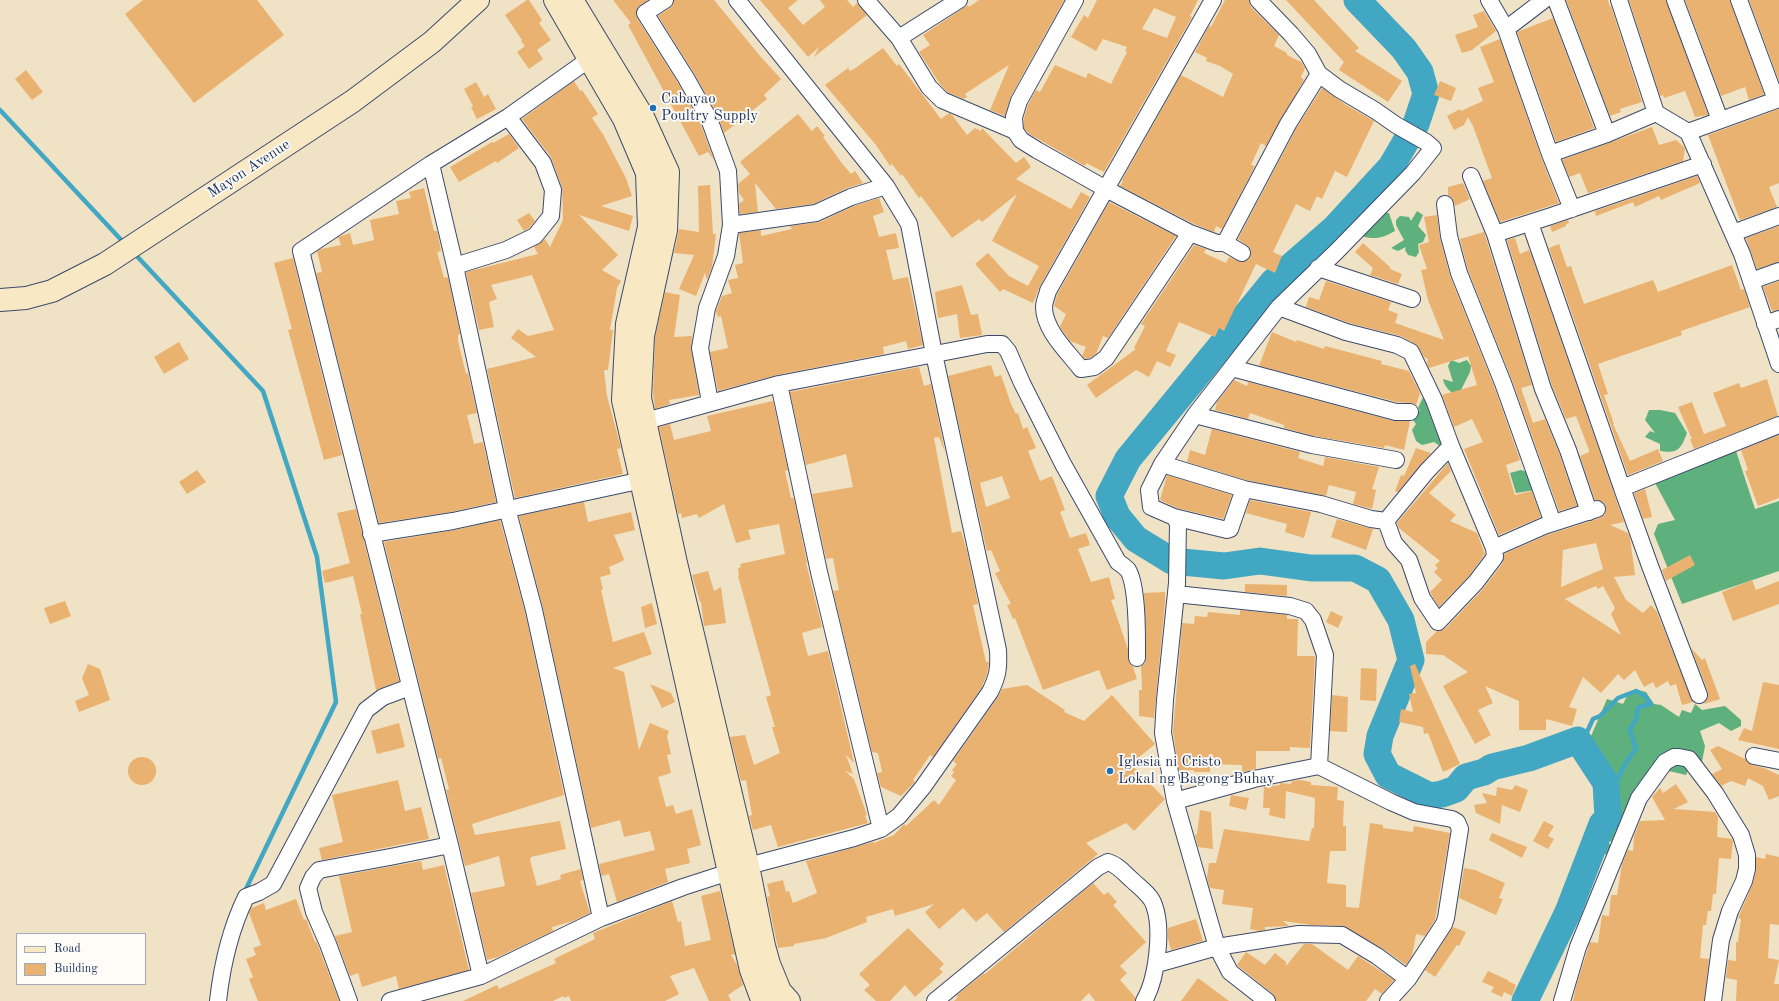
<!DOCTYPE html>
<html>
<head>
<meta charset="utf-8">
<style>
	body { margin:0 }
	#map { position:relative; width:1779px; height:1001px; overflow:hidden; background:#f0e2c4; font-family:"Old Standard TT",serif }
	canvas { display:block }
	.legend { position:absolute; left:16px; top:933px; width:130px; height:52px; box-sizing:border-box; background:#fdfcf7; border:1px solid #a3aaba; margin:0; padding:5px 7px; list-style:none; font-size:12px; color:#1b2f5e }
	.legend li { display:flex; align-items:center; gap:8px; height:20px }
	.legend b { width:20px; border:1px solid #a3aaba }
</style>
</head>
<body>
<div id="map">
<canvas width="1779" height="1001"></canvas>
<ul class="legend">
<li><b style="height:5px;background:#f8e8c3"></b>Road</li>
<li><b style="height:11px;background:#e9b271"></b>Building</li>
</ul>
</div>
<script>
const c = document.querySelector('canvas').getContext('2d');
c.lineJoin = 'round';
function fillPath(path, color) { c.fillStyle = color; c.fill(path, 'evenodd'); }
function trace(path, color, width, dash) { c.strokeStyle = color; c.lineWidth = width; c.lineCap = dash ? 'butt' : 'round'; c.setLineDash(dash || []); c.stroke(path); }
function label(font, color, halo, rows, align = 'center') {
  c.font = font + ' "Old Standard TT",serif'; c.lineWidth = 3.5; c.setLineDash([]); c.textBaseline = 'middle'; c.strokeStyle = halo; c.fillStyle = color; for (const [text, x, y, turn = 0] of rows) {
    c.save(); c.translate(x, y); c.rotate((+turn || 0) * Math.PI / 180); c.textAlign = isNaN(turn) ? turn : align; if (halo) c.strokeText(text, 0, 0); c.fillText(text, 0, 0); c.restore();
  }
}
const forest = new Path2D(`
	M1417,211L1423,215L1418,226L1426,235L1423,242L1418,244L1419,252L1416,257L1408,255L1405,250L1406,247L1398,251L1391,248L1404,240L1396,225V220L1400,216L1409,217L1411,221Z
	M1383,213H1389L1395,231C1383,238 1375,240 1361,236Z
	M1451,360L1459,363L1467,360L1471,366L1470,372L1458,396C1450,392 1445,388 1443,379L1453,382L1448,366Z
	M1427,389L1449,424L1440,446L1434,442L1422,445L1416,441L1412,430L1416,424L1411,418L1420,410L1418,408Z
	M1649,410H1660L1675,413L1687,433C1681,449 1678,454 1660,451V444L1645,437L1650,431L1655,433L1645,420Z
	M1736,451L1755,509L1779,501V571L1682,604L1654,534L1658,524L1675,520L1654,481L1685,464Z
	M1521,470L1527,472L1535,490L1516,493L1510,473Z
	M1638,690L1646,692L1654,704L1661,705L1679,717L1682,710L1691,713L1695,704L1702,710L1725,706L1741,720V726L1731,731L1719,723L1700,731L1705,746L1702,762H1692L1686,775L1669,771L1665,760L1633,803H1628L1627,812L1623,815V821L1615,843L1604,839L1613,847L1611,856L1601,853L1599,844L1605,825L1617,811L1619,793L1609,796L1604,776L1596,758L1584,756L1579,737L1585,735L1591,736L1607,699L1623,704L1628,694Z`);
const stream = new Path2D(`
	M0,110L125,244
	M133,252L263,391L317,557L336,702L244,893
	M1578,740L1587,732L1593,719L1600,716L1618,698L1636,691L1645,696L1651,704L1639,707L1637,712V717L1630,730L1636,749C1630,755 1617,777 1616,785C1613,801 1621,803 1608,818`);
const river = new Path2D(`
	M1357,0L1404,49L1420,72L1426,94L1416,124L1391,167L1335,228L1273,282L1179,397L1128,459L1109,496L1117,516L1136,539L1172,561L1224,566L1260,561L1311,568H1355L1378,580L1401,620L1411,660L1380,736L1377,754L1388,775L1430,796L1442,794L1456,789L1466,777L1484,772L1492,767L1529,758L1578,740L1606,783L1608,818L1602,824L1568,912L1525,1001`);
const building = new Path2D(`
	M143,0H257L284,35L194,103L125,14Z
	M527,0H529L542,20L539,23L551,40L537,50L543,59L529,69L517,52L525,46L521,41L522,40L505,15Z
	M613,0H648L637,8V18L678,83L700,123L714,160L708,152L699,156L628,25L631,23Z
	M674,0H714L760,56L781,79L764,95L767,99L724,133L717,114L694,73L658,16L670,8Z
	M760,0H798L788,8L803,25L825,7L820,0H847L853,7L857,3L867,15L814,57L819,47L808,57Z
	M979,0H1064L1011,96L1005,116L990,110L1009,65L965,94L967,97L964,99L947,92L940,84L919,52L930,45L923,35L968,5L969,7Z
	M1097,0H1198L1190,16L1192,17L1104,172L1086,163L1085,166L1028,133L1024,128V118L1028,105L1036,90L1040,92L1055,65L1086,78L1088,73L1111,84L1127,52L1125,51L1127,47L1103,39L1096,51L1071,37L1084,15L1088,18ZM1154,8L1176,17L1167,38L1142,29Z
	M1225,0H1249L1251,7L1279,35L1274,46L1287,53V55L1301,62L1305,68L1301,77L1304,80L1266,146L1261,143L1251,165L1255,166L1222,229L1216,226L1214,232L1194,224L1120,186L1123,181L1122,180L1181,75L1223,97L1233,74L1220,66L1206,61L1207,58L1195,52L1209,26L1211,27Z
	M1286,0H1314L1359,48L1355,51L1402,81L1388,102L1339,70L1344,62Z
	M1566,0H1608L1610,7L1611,6L1642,102L1620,109L1621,112L1610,116Z
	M1629,0H1666L1708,115L1695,117L1685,91L1664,98L1663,95L1660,96Z
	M1685,0H1730L1764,94L1749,100L1745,87L1721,96Z
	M1749,0H1779V81Z
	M1484,11L1496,31L1472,50L1462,53L1455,35L1478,27L1473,15Z
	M1553,18L1594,128L1556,142L1517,32Z
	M1500,39L1541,157L1559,203L1500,222L1483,181L1492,178L1473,126L1468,117L1464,125L1454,130L1447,116L1460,109L1461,111L1483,101L1478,88L1494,82L1480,47Z
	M883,48L897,66L899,64L941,119L949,113L952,115L967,135L975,128L981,131L982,128L1016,163L1024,157L1031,167L1016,179L1071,209L1081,192L1090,197L1040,286L1033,303L1003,289L1000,292L975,264L988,253L1009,276L1028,286L1039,266L992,241L1017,194L982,222L979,219L952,238L921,196L919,198L902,174L901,176L892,164L890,166L876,145L825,85L848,68L850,71L854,69Z
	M26,70L43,92L32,100L15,79Z
	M574,81L580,91L582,90L598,114L592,118L604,136L626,178L632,196L601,206L633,216L629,231L579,215L618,255L602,270L621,281L617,288L610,330H613L608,370H604L607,396L621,448L617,449L623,474L515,498L487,369L536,357L511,338L518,329L528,336L554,330L532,275L491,285L497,299L489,302L494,327L479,330L466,272L538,254L534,247L545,239L550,247L563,220L562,187L551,157L522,119Z
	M1440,81L1456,88L1451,101L1434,95Z
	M476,82L484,97L488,94L496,109L477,119L471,107L473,106L464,89Z
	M1322,88L1346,105L1374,121L1347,177L1335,171L1322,199L1317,196L1310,211L1296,204L1273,252L1282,256L1275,273L1256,264L1224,331L1219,328L1215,337L1179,322L1166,351L1176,355L1170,367L1157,361L1149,377L1136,370L1096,398L1087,385L1136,349L1134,348L1145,326L1141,324L1194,245L1206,249L1204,253L1226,263L1229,257L1242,262L1246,261L1250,258L1251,253L1250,248L1238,239L1296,129Z
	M1779,109V183L1769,187L1777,207L1740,220L1708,135Z
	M798,114L812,131L817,126L825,136L823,137L841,162L851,174L855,171L863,183L847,188L813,204L776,209L755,183L758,212L740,214L739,204L744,200L739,193L738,184L750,174L740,162Z
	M1652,127L1659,145L1676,140L1685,148L1683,161L1588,193L1580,173L1569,177L1562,160Z
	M509,134L519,148L497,163L496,161L459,182L450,167L492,142L493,143Z
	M1697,176L1700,183L1661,200L1659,196L1635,207L1633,202L1596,216L1595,211Z
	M1463,183L1470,199L1455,206L1453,199L1448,195V187Z
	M710,185L713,234H716L712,267L707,280L705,273L696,296L679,289L694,255L674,253L679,229L699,232L698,186Z
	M424,188L434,231H437L441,251L437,252L444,278L448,277L460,334L458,335V341L466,374L468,373L477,413L467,415L474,444L483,442L496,502L451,512L379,523L316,273L322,272L317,251L321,249L341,245L338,237L350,233L353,245L374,240L370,220L399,214L396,201L411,198L409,192Z
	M879,198L884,212L873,216L879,237L896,233L899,248L886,250L893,280L908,277L923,345L908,349L906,341L883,347L884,354L777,375L718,391L710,352L728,348L721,316L718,317L716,311L722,296L732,293L728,280L738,278L735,265L743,263L739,233L761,230V236L792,229L790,226L820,222L854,206Z
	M1109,202L1176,236L1108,338L1103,336L1096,354L1090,358L1085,359L1082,356L1086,347L1070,341L1060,327L1066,314L1054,306L1057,295Z
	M529,213L535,221L529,228L524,231L517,220Z
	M1437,215L1440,238L1450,276L1494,386L1520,460L1506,465L1515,495L1532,491L1541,517L1499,535L1464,449L1483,442L1472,419L1454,427L1442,395L1477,385L1468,356L1429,368L1427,363L1428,359L1424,357L1419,347L1415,344L1401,336L1349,323L1306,307L1309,297L1319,300L1326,281L1391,302L1388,310L1398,314L1395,323L1444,340L1428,300L1421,270L1427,269L1419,245L1429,242L1424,217Z
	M1568,220L1569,223L1566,224V226L1552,232L1550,226Z
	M1779,226V262L1757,269L1746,238Z
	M1484,232L1532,385L1521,388L1533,423L1545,419L1559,453L1577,506L1559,511L1512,380L1468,270L1460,239Z
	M1515,238L1520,254L1529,250L1531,254L1624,522L1610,525L1628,533L1630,538L1635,575L1614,577L1626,600L1643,613L1651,605L1657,612L1693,702L1682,705L1676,684L1670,686L1668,681L1656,688L1653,682L1644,687L1635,670L1624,680L1618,674L1601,693L1583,677L1569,707L1577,709L1572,726L1546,719V730H1519V701L1485,686L1493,703L1478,710L1491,735L1475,744L1443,686L1468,672L1443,655L1426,654V642L1437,631L1445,629L1483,589L1503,563L1504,554L1547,535L1600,518L1604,515L1606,511L1604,502L1595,500L1580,456L1589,452V450L1576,416L1566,419L1552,386L1507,240ZM1596,543L1603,569L1561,587L1563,550ZM1596,586L1598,589L1603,586L1615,608L1611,614L1621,635L1565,599Z
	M1363,243L1390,267V269L1402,274L1398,284L1370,275L1373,268L1355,252Z
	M1559,244L1567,267L1571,266L1584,304L1653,280L1658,292L1732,265L1741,290L1744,289L1750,307L1681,331L1682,335L1598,364L1608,394L1604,395L1614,424H1613L1630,461L1658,449L1663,461L1628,475L1549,248Z
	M293,258L342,455L324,460L288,330L292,329L274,263Z
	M1779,281V310L1772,311L1763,287Z
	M962,285L971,315L978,314L982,335L960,338L957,314L938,318L935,292Z
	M665,292L680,295L674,337L692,336L691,349L699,395L669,400L670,404L655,409L653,393L655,338Z
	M1272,332L1296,342L1297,340L1324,349L1325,346L1382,361L1381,364L1409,371L1420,393L1416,405L1410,403L1397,402L1259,366Z
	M179,342L189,359L164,374L154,357Z
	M991,365L995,377L1001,375L1011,404L1016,414L1018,413L1023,429L1027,427L1036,448L1028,451L1040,481L1052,476L1065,510L1060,512L1070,538L1086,533L1090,545L1078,549L1091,582L1109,577L1115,599L1111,600L1128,649L1129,662L1133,667L1137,679L1107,690L1099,670L1043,690L1015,618L1013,619L1007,605L1011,604L995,573L1000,571L991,550L987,551L985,543L948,376ZM1002,476L1010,498L986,507L980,483Z
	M919,367L924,386L931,384L945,452L939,437L934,438L952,533L961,531L967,551L978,604L973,605L986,662H989L987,674L982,687L933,757L930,755L922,767L913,780L915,782L901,796L881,787L877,773L882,772L878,753L872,752L833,591L839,590L833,558L826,559L812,494L853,487L846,454L806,465L790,392Z
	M1767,379L1778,416L1694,449L1690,439H1692L1678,407L1692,402L1704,434L1726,426L1713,393L1739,383L1741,388Z
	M1234,380L1247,386L1248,382L1394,421H1410L1404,450L1385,445L1384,448L1314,436L1284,428V425L1250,413L1248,419L1215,410L1217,402Z
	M773,401L788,470L785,471L791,498H794L807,563H806L822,627L802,633L808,656L828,651L854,763L846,755L853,774L845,771L854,779L867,815L865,816L868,823L778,847L771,825L753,830L749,816L752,815L746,780L741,781L730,737L745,735L754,765L780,753L772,727H775L766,697L771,695L738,576L739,575L738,568L741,567L740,564L785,554L779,524L748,530L751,539L736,543L724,504L699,518L697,514L682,518L681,513L678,514L659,427L670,424L674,440L711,431L707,416Z
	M1212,429L1300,452L1298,458L1323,466L1325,457L1379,467L1372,489L1376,490L1372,509L1353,504L1356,492L1329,485L1326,496L1246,480L1187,462L1190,450L1205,455Z
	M1779,435V498L1758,506L1745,471L1748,470L1741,450Z
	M1416,448L1431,453L1398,492L1395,491L1401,475L1404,476Z
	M1448,463L1451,471L1429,493L1456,515L1450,521L1477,533L1485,554L1469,576L1439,607L1430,592L1442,580L1434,572L1438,568L1435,565L1440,561L1399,528L1397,523Z
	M197,470L206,482L187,494L179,482Z
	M1167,475L1232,495L1223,519L1177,508L1160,500Z
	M1645,489L1652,517L1643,519L1634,493Z
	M1250,500L1311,512L1304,538L1285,532L1287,524L1246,513Z
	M584,502L588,522L631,512L635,530L614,535L624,559L623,561L609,567L611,574L600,577L603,589L601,590L613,642L644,632L652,654L613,668L624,672L639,750L650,723L669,731L667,736L671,754L667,755L671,773L658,777L666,807L673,805L676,814L692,809L701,845L687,849L690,863L665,869L668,882L617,902L609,874L601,876L599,864L655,850L650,831L624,837L620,820L591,828L543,608L519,516Z
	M356,509L399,681L376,690L360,614H362L353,576L325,583L322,571L350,563L337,513Z
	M1337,519L1373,529L1366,550L1331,537Z
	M500,520L525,612L564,795L472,824L475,835L560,821L566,849L531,857L530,860L537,886L561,879L560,875L581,869L583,880L580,881L590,913L573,921L552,927L553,931L498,957L487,960L471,893L505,886L499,856L465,866L446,790L449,789L441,758L438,759L384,542L455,530Z
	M1690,555L1695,565L1666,581L1662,570Z
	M708,571L714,591L721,587L726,623L704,626L701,602H700L692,575Z
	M1752,580L1756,590L1779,581V604L1733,621L1722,592Z
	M1245,584L1287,585V596L1245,592Z
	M1165,592V602L1154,718L1139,716V690H1142L1141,666L1145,663L1146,658L1144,593Z
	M65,601L71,616L50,624L44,608Z
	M652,603L657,624L645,628L641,607Z
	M1240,610L1287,615V619H1298L1297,656H1315L1310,748L1290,747V751H1256V769L1242,772V765L1210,764V772H1194V770L1179,771L1173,732L1182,623L1194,624L1195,616L1207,617L1208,612L1240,615Z
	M1331,611L1343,617L1338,628L1326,622Z
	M1691,648L1702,660L1705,658L1720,699L1704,704L1708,697V692Z
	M88,664L100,669L110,700L79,712L75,701L89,695L82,678Z
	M1415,664L1460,764L1443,772L1428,733L1424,734L1423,727L1399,722L1401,709L1413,712L1409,694L1416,693L1410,666Z
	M1361,668L1377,669L1376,701L1360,700Z
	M1763,682L1779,685V749L1738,740L1744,728L1752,731Z
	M650,684L671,693L675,702L662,708Z
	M1027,685L1065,710L1064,712L1084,721L1112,695L1155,744L1131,764L1165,799L1134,831L1126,823L1086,843L1098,854L1004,932L987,913L976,922L963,908L939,929L925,912L934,904L895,916L893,909L866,917L867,922L826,938L794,944V946L778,948L767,897L770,896L767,884L783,880L786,892L789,891L793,903L817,893L806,861L873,842L874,843L894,835L904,824L906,826L934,800L939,805L956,780L951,776L954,772L952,770L957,764L953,761L998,697L1002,689Z
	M1332,695L1348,697L1347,732L1330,731Z
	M399,723L405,747L377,754L371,731Z
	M1718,746L1745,759L1752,765L1764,768L1779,775V796L1769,800L1763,786L1748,778L1745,786L1731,781L1721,786L1712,774L1722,769L1710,750Z
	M128 771a14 14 0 1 1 28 0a14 14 0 1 1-28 0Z
	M398,780L405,811L421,807L429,839L322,860L319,848L343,842L332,795Z
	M1300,780L1311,782V785L1338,787L1337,800L1344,801L1343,826H1346V851H1330L1327,883L1346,885V907L1359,908L1370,823L1383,825V828L1413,832L1414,826L1450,833L1435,920L1425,936L1416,934L1412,956L1406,965L1382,948L1343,926L1312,925L1283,921L1289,926L1265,927V930L1259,931L1250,929L1253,908L1222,904L1224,890L1210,888L1207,878L1209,863H1216L1224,829L1309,841L1312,828H1314L1315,798L1286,791L1285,819L1269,815L1270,808H1263L1264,787L1280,785V783L1291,784L1292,781Z
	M1676,784L1688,802L1674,809L1715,812L1718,817L1717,837L1732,839L1733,841L1731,859L1719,858L1716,894H1713L1711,911H1708L1706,925H1703L1700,958L1709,959L1704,1001H1573L1576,986L1590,942L1598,943L1602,915L1609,916L1611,895H1617L1622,864L1628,850L1633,851L1634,836L1640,821L1665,820L1652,797L1660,788L1663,793Z
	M1515,785L1528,790L1520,812L1502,805L1500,824L1476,813L1474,805L1487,803L1482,793L1496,796L1497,787L1512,790Z
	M1231,795L1249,798L1246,810L1229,806Z
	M1200,810L1211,812L1213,849L1198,847L1195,835L1197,834Z
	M1544,821L1554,826L1548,836L1554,839L1548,849L1533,841Z
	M1492,833L1527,847L1522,858L1489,840Z
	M1766,854L1779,857V925L1770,924L1768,958L1779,960L1774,984H1779V1001H1736L1737,980L1726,978L1728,960L1736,961V942H1738L1741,919L1738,918L1753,883L1756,871V857L1765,859Z
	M421,861L423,870L444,865L469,970L399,989L396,976L362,987L358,973L350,976L335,936L352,932L339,876Z
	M1464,868L1475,870L1505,883L1499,898L1503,899L1496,915L1459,898Z
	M1093,883L1104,895L1108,892L1117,902L1113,905L1146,942L1120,966L1127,973L1120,980L1135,997V1001H1095L1089,993L1081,1001H954L958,997L956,996L984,973L985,974Z
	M720,891L735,954L731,955L737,965L743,985L728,995L731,1001H709L694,968L670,976L679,994L665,1001H571L569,996L564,998L563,996L553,1001H463L497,985L499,989L556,963L554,959L595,939L593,933L672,901L678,922L681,921L685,946L711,940L701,896Z
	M296,899L304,920L306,919L315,942L316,941L319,948L339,1001H258L249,979L253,977L246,959L256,955L253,948L261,945L249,913L251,908L264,903L266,910Z
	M1196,919L1203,941L1171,950L1168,939V928Z
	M1453,927L1466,932L1459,946L1457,945L1435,977L1425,970Z
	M908,928L944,964L939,969L943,972L915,997L905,985L890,1001H876L864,990L870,985L859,974Z
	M1304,944H1312L1348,970L1358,956L1394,980L1382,994L1375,989L1366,1001H1276L1273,994L1237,965L1246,952L1265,965L1275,953L1286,962V966Z
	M1488,971L1508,980V981L1516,985L1512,996L1504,992L1502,997L1491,992L1494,987L1482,982Z
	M1198,978L1229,1001H1181Z`);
const street = new Path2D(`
	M665,0L645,13L686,78L709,119L728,171L731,225L726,256L707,308L700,348L710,402
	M866,0L899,38L929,87L942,100L1015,131L1021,140L1037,150L1106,189L1190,233L1217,243H1225L1242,253
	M1258,0L1291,34L1308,54L1319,74L1339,89L1376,111L1396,125L1426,142L1433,148L1413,173L1337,251L1279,307L1195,415L1162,464L1149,490L1151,507L1174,517L1178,523L1177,583L1165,700L1163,733L1175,801L1217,947L1230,972L1267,1001
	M1489,0L1506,29L1550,154L1572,209
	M1556,0L1607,134
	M1619,0L1656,113L1688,132L1742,254L1779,364
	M1675,0L1720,120
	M1739,0L1776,100
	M1506,29L1544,0
	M899,38L959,0
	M1015,131L1014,117L1019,101L1075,0
	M1688,132L1779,99
	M1550,154L1607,134L1656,113
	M431,164L455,266L507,508L534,610L601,918
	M1471,176L1495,234L1543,389L1568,450L1589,512
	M1445,204L1449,236L1459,273L1503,383L1553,523
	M1530,223L1622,488
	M731,225L816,213L851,197L886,186
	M1190,233L1106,358L1094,367L1081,369C1068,352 1044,330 1044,307C1044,302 1047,296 1048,291L1213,0
	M1733,233L1779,216
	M1495,234L1551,216L1703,164
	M1225,243L1288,124L1319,74
	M455,266L506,250L535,236L551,216L553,190L543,163L508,117
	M1318,268L1412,299
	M1751,281L1779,271
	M1279,307L1346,332L1397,345L1411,352L1434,400L1451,446L1494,548L1544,526L1597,509
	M1765,324L1779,319
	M1232,368L1396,412H1410
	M779,384L819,572L881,829
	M1195,415L1312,445L1396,460
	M635,424L779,384L987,344H1002L1008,351L1022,383L1063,464L1118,562C1121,564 1125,567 1128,570C1138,587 1137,638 1137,658
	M1162,464L1244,489L1321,504L1371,519L1386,521L1427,471L1451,446
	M1174,517L1227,530L1230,529L1244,489
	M1386,521L1394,543L1409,560L1422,598L1438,622L1476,582L1495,557L1494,548
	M371,534L453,521L652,478
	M1176,594L1290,606L1306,611L1313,620L1325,655L1319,766
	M1699,695L1650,566L1622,488L1779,425
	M1754,756L1779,761
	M1175,801L1254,779L1319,766L1391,802L1414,812L1452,819L1457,822L1460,829L1446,918L1444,924L1408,979L1388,1001
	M1157,964L1217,947L1299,934L1342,935L1377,956L1408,979
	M481,976L450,845L301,251L431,164L508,117L598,53
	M218,1001C222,965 230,930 246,897L259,892L273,884L366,710L383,697L410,687
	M349,1001L328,944L314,912L308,888L313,877L319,870L390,857L450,845
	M390,1001L481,976L601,918L683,887L748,866L854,838L881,829L899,816L923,787L990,692C998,676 999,668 998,650L934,354L909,224L886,186L737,0
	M935,1001L1098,867L1108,862C1118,865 1124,873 1132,880C1139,887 1151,895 1154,905C1163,929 1157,979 1144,1001
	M1562,1001L1578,947L1639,798L1665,762L1674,757H1679L1689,759L1715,793L1741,835L1747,855V869L1744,881L1730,911L1721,940L1713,1001`);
const secondary = new Path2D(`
	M555,0L624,119L647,173L649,227L627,324L623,400L751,970L761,997L765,1001
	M572,0L643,117L668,172L666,230L643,336L640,398L676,563L748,866L764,946L769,964L780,991L789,1001
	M0,300L26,298L52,291L105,264L353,101L432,42L478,0`);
const markers = [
	[653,108,4,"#1f6fb2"],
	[1110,771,4,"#1f6fb2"]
];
const poiNames = [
	["Cabayao",661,99],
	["Poultry Supply",661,116],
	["Iglesia ni Cristo",1118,762],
	["Lokal ng Bagong Buhay",1118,779]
];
const streetNames = [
	["Mayon Avenue",249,169,-33]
];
fillPath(forest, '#5eb07d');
trace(stream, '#42a7c2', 4.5);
trace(river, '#42a7c2', 27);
fillPath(building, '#e9b271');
trace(street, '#3b4a6d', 18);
trace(secondary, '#3b4a6d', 24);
trace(street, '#fff', 16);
trace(secondary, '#f8e8c3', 22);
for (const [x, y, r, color] of markers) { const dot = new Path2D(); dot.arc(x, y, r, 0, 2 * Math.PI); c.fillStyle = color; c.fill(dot); trace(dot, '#fdfcf7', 1.5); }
label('15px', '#1b2f5e', '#fdfcf7', poiNames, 'left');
label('15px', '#1b2f5e', '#fdfcf7', streetNames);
</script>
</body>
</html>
